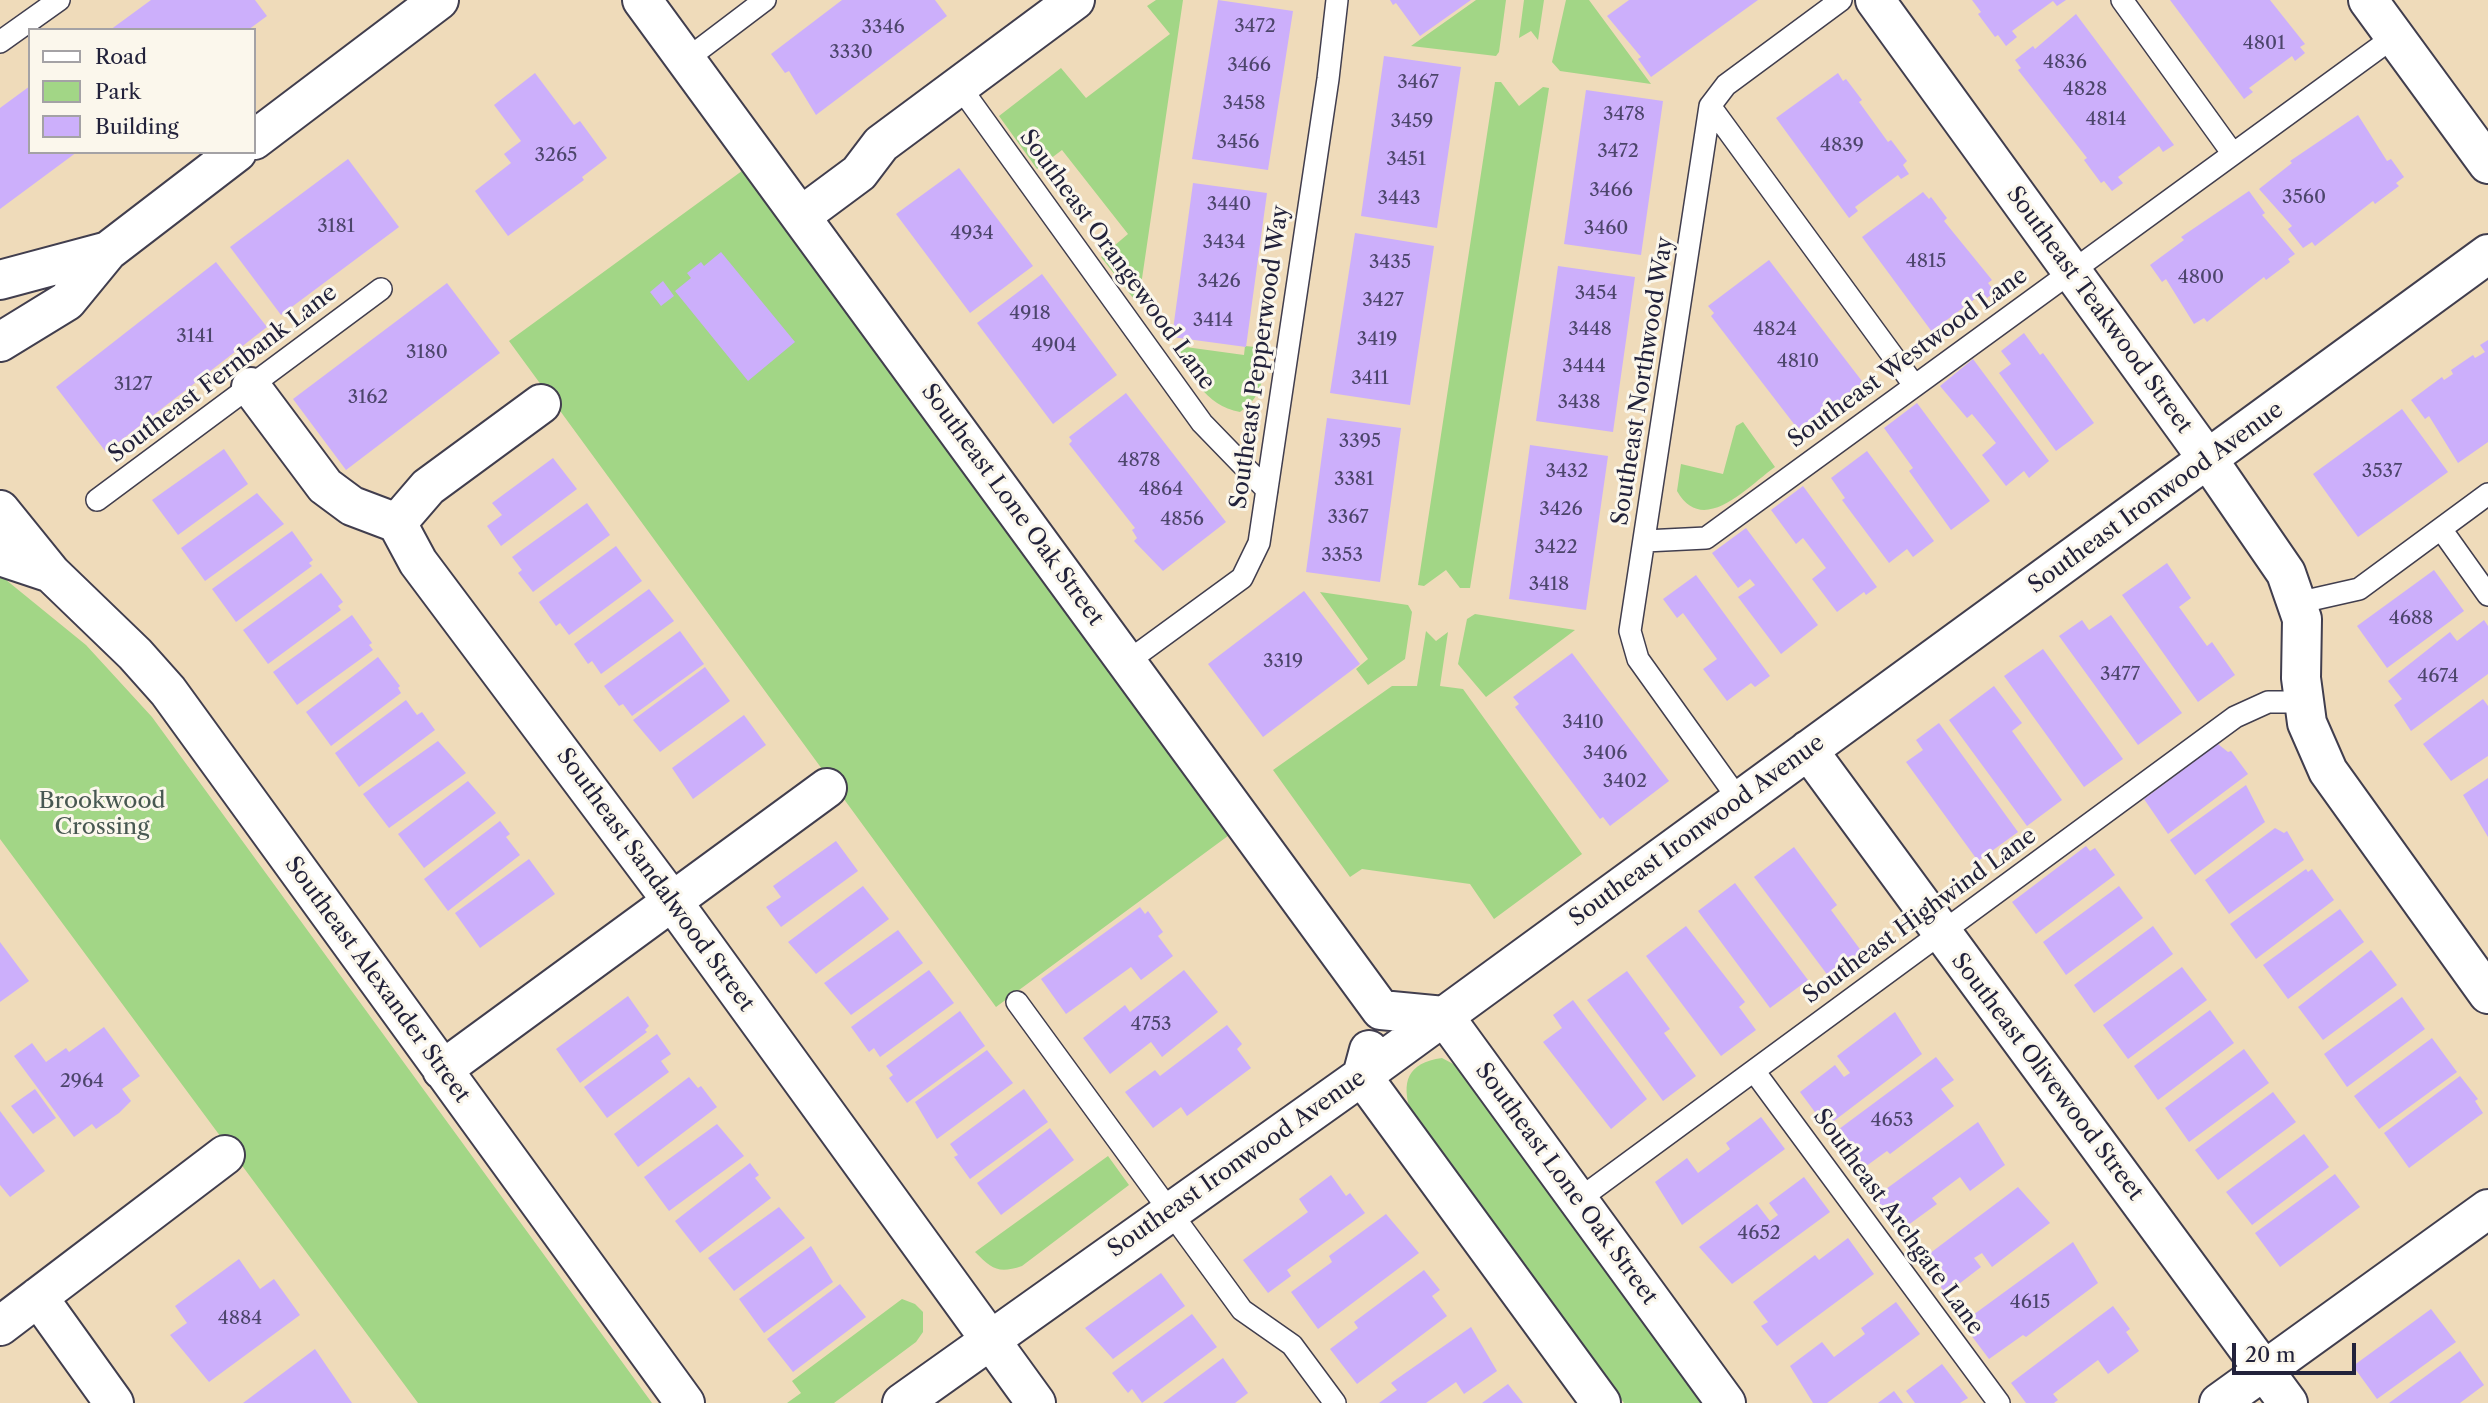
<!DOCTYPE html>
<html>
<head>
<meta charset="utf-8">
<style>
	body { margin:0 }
	#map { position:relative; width:2488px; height:1403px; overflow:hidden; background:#efdbba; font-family:"Libre Caslon Text",serif }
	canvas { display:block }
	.legend { position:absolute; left:28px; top:28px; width:228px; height:126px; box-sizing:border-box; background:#fbf7ec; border:2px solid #a4a2a5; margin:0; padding:9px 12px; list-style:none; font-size:21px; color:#22223b }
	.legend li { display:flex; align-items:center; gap:14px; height:35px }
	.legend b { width:35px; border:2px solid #a4a2a5 }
	.scale { position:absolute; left:2232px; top:1343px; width:124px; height:32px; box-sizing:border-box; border:4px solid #22223b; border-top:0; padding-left:9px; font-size:21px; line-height:24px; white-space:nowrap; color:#22223b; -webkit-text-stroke:5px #fbf7ec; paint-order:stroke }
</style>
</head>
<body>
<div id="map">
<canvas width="2488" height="1403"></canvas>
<ul class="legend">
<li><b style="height:9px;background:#fff"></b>Road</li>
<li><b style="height:19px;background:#a2d686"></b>Park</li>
<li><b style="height:19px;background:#ccaffb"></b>Building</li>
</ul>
<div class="scale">20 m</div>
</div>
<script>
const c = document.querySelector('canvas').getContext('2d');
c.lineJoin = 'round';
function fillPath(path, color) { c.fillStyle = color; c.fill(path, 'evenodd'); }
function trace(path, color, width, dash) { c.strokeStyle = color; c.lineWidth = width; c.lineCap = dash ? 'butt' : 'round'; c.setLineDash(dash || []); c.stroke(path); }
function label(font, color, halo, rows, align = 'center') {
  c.font = font + ' "Libre Caslon Text",serif'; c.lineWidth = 6; c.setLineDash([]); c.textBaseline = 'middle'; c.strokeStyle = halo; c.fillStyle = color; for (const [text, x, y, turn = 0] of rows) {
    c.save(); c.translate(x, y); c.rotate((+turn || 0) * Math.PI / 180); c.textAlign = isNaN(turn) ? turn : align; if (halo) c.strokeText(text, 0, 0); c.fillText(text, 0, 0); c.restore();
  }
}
const green = new Path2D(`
	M1156,0H1183L1140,292L1133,298L1101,257L1128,234L1062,150L1037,169L999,116L1061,68L1086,98L1170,34L1147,6Z
	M1476,0H1506L1499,52L1496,56L1411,46Z
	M1524,0H1544L1538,40L1531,31L1519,38Z
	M1566,0H1589L1651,84L1560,71L1552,62Z
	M1495,82H1501L1519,106L1543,87L1549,88L1470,588H1460L1446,570L1424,586L1418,585Z
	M746,168L1236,830L996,1007L509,341Z
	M1171,345L1244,355L1245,346L1266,348C1262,376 1266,394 1240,412C1205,406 1190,373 1171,345Z
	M1743,422L1775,467C1747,487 1703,537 1677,491L1681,464L1723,474L1736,426Z
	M0,575L86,645L152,717L652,1403H418L0,839Z
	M1320,592L1408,605L1412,612L1405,659L1368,685L1356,669L1368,659Z
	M1475,614L1575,630L1486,697L1458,664L1467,619Z
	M1426,631L1436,641L1448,632L1440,686L1463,689L1582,854L1494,919L1470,884L1362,869L1350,877L1273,770L1392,686H1417Z
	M1442,1058L1457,1066L1705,1403H1624L1411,1113C1401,1082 1407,1063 1442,1058Z
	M1108,1156L1129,1185L1022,1266C998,1274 992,1269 975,1252Z
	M902,1299L915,1304L923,1312V1332L916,1342L834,1403H787L801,1393L792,1381Z`);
const building = new Path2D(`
	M151,0H255L267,16L248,30H110Z
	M842,0H935L947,16L816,115L789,71L785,73L771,54Z
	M1218,0L1293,11L1268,170L1192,159Z
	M1390,0H1471L1420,36L1396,3L1393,5Z
	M1629,0H1758L1651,77L1638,59L1641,57L1607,16Z
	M1972,0H2066L2057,6L2053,1L2012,31L2017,37L2006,46L1998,35L1995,37L1978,14L1981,12Z
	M2170,0H2270L2305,44L2300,47L2305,53L2295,61L2292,56L2249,88L2253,92L2244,99Z
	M2076,14L2174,145L2163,152L2159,146L2118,177L2123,183L2112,191L2104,181L2101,183L2084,160L2087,158L2018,70L2021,68L2015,60L2033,46L2035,49Z
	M1384,56L1461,67L1437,228L1361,216Z
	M535,73L574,125L580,121L607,158L582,177L584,180L508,236L475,191L511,163L504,154L521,141L494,105Z
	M1838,73L1843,81L1846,79L1862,100L1859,102L1888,142L1891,140L1907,161L1903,165L1909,174L1901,179L1898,175L1855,207L1858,211L1849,218L1776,118Z
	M30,86V152H77L0,209V108Z
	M1586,90L1663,101L1641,255L1564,244Z
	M2358,115L2387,161L2391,159L2404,177L2396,183L2399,186L2375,204L2373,201L2315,246L2312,242L2303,248L2288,229L2292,226L2259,189L2292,163L2290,161Z
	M348,159L399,227L281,315L230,247Z
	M959,168L1033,266L970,313L896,214Z
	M1193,183L1267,193L1246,347L1172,337Z
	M2249,191L2265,213L2262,215L2295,254L2288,259L2290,262L2266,280L2264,277L2207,322L2204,318L2194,324L2166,279L2162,282L2150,265L2184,240L2181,237Z
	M1923,192L1929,199L1931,197L1947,218L1944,221L1992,280L1988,283L1995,292L1987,298L1983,293L1940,325L1944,330L1935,336L1862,237Z
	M1355,233L1434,246L1410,405L1330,393Z
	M721,252L795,342L748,381L675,291L691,278L687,273L701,262L704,266Z
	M1769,260L1868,389L1856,399L1852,394L1819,420L1822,422L1804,437L1711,316L1714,313L1708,306Z
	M216,262L267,327L106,452L56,387Z
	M1558,266L1635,277L1613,432L1536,421Z
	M1042,274L1117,375L1053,424L977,323Z
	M663,281L674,296L661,306L650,292Z
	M447,283L500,353L346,470L293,399Z
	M2024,333L2040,355L2043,353L2094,423L2056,451L1999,373L2011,364L2001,351Z
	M2488,340V442L2458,463L2429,416L2425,419L2411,400L2442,377L2444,380L2453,374L2451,370L2473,355L2475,358L2485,352L2480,345Z
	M1973,359L2049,461L2029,478L2024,471L2006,486L1982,455L1996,443L1972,414L1967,418L1940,386Z
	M1126,393L1226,522L1163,571L1134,541L1137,538L1132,530L1135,528L1069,444L1072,441L1069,437Z
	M1917,403L1990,501L1951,530L1909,471L1913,468L1884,428Z
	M2402,409L2448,472L2358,537L2313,474Z
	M1327,418L1401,428L1380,582L1306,572Z
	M1530,445L1608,456L1586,610L1509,599Z
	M224,449L248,484L178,535L152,500Z
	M1867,451L1934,541L1913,557L1907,549L1889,563L1842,500L1845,498L1831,478Z
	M553,458L577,489L501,546L487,526L502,515L492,503Z
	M1803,486L1877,587L1866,595L1864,592L1837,612L1812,579L1826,568L1803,538L1796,544L1771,510Z
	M257,493L284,524L205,581L181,548Z
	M587,503L610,535L533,592L518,573L522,570L512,557Z
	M1746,528L1818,625L1781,654L1738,597L1755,585L1750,579L1738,588L1712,553Z
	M292,531L313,560L309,563L312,566L236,622L212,589Z
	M616,546L642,581L569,635L560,623L556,626L539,602Z
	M2167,563L2191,598L2179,607L2207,646L2212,642L2235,675L2198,702L2122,595Z
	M2434,570L2464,611L2387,668L2357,626Z
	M321,573L343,602L338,606L341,610L268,664L243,630Z
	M1696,575L1770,676L1755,687L1751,683L1727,701L1703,669L1717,659L1683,613L1677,618L1663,599Z
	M649,589L674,621L601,674L592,661L588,664L574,644Z
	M1304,591L1360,664L1263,737L1208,664Z
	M352,615L372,643L369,645L373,650L297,705L273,672Z
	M2111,615L2182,713L2138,745L2059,636L2082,620L2089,630Z
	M2484,620L2488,626V674L2411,731L2394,705L2402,699L2388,681L2450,632L2457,641Z
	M680,631L704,664L632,716L623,704L619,706L604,686Z
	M2043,649L2123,759L2084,787L2004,676Z
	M1572,653L1669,781L1610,826L1603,817L1600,819L1515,707L1519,704L1513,697Z
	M378,657L400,686L398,688L401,693L331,746L306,712Z
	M705,667L730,701L660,752L633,720Z
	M1994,686L2022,723L2012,731L2062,800L2027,826L1949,720Z
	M2483,699L2488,706V756L2451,781L2423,744Z
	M406,700L417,715L422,712L435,730L359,787L335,753Z
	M744,715L766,745L693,799L672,768Z
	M1939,723L2018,832L1978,861L1906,762L1923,750L1916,740Z
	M438,741L466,773L389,828L363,794Z
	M2218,744L2228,752L2231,751L2248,774L2168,834L2144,799Z
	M2488,778V837L2463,795Z
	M468,781L496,813L424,868L398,834Z
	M2246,785L2265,822L2195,875L2170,840Z
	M500,821L510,834L506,837L520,855L448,911L424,879Z
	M2275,828L2284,833L2287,831L2304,860L2229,914L2205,880Z
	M836,841L858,871L781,927L766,907L781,897L773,886Z
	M2086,846L2090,851L2095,848L2115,875L2036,934L2012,902Z
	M1794,847L1837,905L1831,910L1862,952L1829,977L1754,877Z
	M529,859L555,894L480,948L455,913Z
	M2306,869L2308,872L2312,869L2334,900L2256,959L2230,924Z
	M1735,883L1808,980L1770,1008L1698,911Z
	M863,886L889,919L816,974L788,942Z
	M2119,886L2143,918L2066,975L2043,942Z
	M1140,907L1145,914L1148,911L1163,932L1158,936L1173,956L1141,980L1131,967L1066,1014L1041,979Z
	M2340,909L2364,942L2288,999L2263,965Z
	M1686,926L1745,1002L1739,1007L1756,1030L1721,1056L1646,956Z
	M2153,926L2173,954L2094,1013L2074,985Z
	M898,930L923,963L851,1015L824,983Z
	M0,942L29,981L0,1002Z
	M2371,950L2397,985L2323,1040L2298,1007Z
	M2182,967L2207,1000L2128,1059L2103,1025Z
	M929,970L954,1003L880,1057L874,1048L869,1052L851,1027Z
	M1184,970L1218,1012L1162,1057L1151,1042L1110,1074L1083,1038L1125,1005L1130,1012Z
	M1627,971L1670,1029L1664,1033L1696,1076L1663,1101L1587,1000Z
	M628,996L649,1026L645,1030L647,1032L580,1083L556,1049Z
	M2402,997L2425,1029L2347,1087L2324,1054Z
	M1573,1000L1647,1099L1611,1129L1543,1042L1562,1028L1553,1015Z
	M2210,1010L2234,1043L2158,1100L2134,1066Z
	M960,1011L985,1046L907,1103L889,1078L893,1075L886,1066Z
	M1895,1012L1922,1054L1826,1127L1800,1092L1835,1065L1844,1077L1850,1073L1837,1056Z
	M1227,1025L1242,1044L1237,1049L1251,1068L1187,1116L1181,1107L1153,1128L1125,1092L1155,1070L1160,1076Z
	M104,1027L140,1076L122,1089L131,1101L119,1113L96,1129L92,1124L74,1137L14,1056L32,1043L46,1062L66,1048L69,1052Z
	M657,1034L671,1054L661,1061L669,1072L607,1118L584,1087Z
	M2432,1038L2457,1072L2379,1129L2354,1096Z
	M2244,1049L2269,1083L2189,1142L2165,1108Z
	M987,1050L1013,1083L937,1139L915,1102Z
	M1936,1057L1954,1080L1941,1089L1954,1106L1890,1154L1887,1151L1858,1172L1831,1135Z
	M2460,1076L2478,1099L2475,1101L2483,1113L2409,1168L2384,1133Z
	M689,1077L698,1088L701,1086L717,1107L638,1167L614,1134Z
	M35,1089L56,1118L33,1134L11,1106Z
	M1024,1089L1048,1122L970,1179L954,1157L958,1155L950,1144Z
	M2273,1092L2296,1122L2218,1180L2195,1150Z
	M0,1111L45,1171L10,1197L0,1185Z
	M1761,1117L1785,1149L1682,1225L1655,1182L1687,1158L1698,1173L1730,1149L1726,1143Z
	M1978,1122L2005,1165L1970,1191L1960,1177L1932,1198L1937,1204L1900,1231L1875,1197Z
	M717,1124L744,1156L669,1211L644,1177Z
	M1050,1128L1074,1160L1001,1215L977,1183Z
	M2304,1134L2329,1167L2252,1225L2226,1192Z
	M750,1163L759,1175L755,1178L771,1198L700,1253L675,1221Z
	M2335,1174L2360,1207L2280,1267L2255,1233Z
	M1331,1175L1346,1196L1350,1193L1365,1213L1287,1270L1291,1276L1268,1293L1243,1260L1308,1212L1299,1199Z
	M1804,1177L1830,1212L1732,1284L1699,1247L1757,1204L1770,1221L1778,1215L1769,1203Z
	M2018,1187L2050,1223L1992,1267L1982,1253L1974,1258L1981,1267L1946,1294L1921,1260Z
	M779,1207L805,1238L734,1291L708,1258Z
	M1386,1214L1419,1253L1318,1329L1291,1292L1332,1262L1329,1256Z
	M1848,1238L1874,1274L1777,1346L1761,1326L1768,1322L1753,1302L1815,1255L1819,1260Z
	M2073,1242L2098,1283L2026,1337L2023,1335L1989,1359L1962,1323Z
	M811,1246L833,1282L764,1333L739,1299Z
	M239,1259L260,1289L274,1279L300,1315L209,1382L170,1335L187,1323L175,1306Z
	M1424,1270L1440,1290L1432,1296L1447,1316L1357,1384L1330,1349L1358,1328L1354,1322Z
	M1161,1273L1185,1306L1113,1359L1085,1328Z
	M840,1284L866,1317L793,1372L767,1339Z
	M1896,1302L1920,1334L1827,1403H1813L1790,1366L1822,1342L1834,1357L1865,1334L1861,1328Z
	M2113,1306L2130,1329L2126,1332L2139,1351L2108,1374L2098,1360L2053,1394L2058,1400L2054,1403H2026L2011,1383Z
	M2431,1309L2456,1342L2377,1399L2353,1366Z
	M1192,1314L1217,1347L1142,1403L1132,1389L1128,1393L1112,1373Z
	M1471,1327L1497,1371L1464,1394L1456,1382L1426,1403H1379L1397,1390L1391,1383Z
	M315,1349L352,1403H243Z
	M2460,1351L2484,1385L2460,1403H2389Z
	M1223,1358L1248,1393L1235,1403H1163Z
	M1942,1364L1968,1398L1960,1403H1915L1906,1391Z
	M1508,1384L1523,1403H1482Z
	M1894,1391L1903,1403H1878Z`);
const service = new Path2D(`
	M2122,0L2233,154
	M0,42L59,0
	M687,59L765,0
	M960,87L1202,423L1267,490
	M1710,106L1914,385
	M97,500L381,289
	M2441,529L2488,595
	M1645,541L1706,538L2395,36
	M2297,603L2359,589L2488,494
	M1127,662L1242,578L1259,543L1328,79L1337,0
	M1739,800L1638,659L1630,631L1710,106L1726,85L1841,0
	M1017,1002L1242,1310L1292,1345L1335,1403
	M1754,1071L1999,1403
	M1578,1200L2235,717L2268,702H2303`);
const minor = new Path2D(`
	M642,0L1381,1010L1444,1016L1726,1403
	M1875,0L2209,461L2286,573L2302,619L2301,678L2307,723L2328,771L2488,994
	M801,216L859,173L881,144L1075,0
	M251,387L325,486L352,506L397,523L418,562L672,901L1036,1403
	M0,510L51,573L135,654L168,691L685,1403
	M397,523L428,487L541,404
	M0,556L51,573
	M1808,750L2288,1403
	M1369,1050L1362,1076L1601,1403
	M442,1070L827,788
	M38,1297L114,1403
	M0,1326L225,1155
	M902,1403L1362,1076L2488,254
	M2219,1403L2488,1209`);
const tertiary = new Path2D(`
	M2368,0L2488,164
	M254,140L439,0
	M0,280L108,251
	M0,342L67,301L108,251L237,152`);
const numberNames = [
	["3472",1255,27],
	["3346",883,28],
	["4801",2264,44],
	["3330",851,53],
	["4836",2065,63],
	["3466",1249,66],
	["3467",1418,83],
	["4828",2085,90],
	["3458",1244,104],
	["3478",1624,115],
	["4814",2106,120],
	["3459",1412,122],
	["3456",1238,143],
	["4839",1842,146],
	["3472",1618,152],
	["3265",556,156],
	["3451",1406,160],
	["3466",1611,191],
	["3560",2304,198],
	["3443",1399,199],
	["3440",1229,205],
	["3181",336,227],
	["3460",1606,229],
	["4934",972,234],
	["3434",1224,243],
	["4815",1926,262],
	["3435",1390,263],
	["4800",2201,278],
	["3426",1219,282],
	["3454",1596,294],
	["3427",1383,301],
	["4918",1030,314],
	["3414",1213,321],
	["3448",1590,330],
	["4824",1775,330],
	["3141",195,337],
	["3419",1377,340],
	["4904",1054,346],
	["3180",427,353],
	["4810",1798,362],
	["3444",1584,367],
	["3411",1370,379],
	["3127",133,385],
	["3162",368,398],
	["3438",1579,403],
	["3395",1360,442],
	["4878",1139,461],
	["3432",1567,472],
	["3537",2382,472],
	["3381",1354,480],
	["4864",1161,490],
	["3426",1561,510],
	["3367",1348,518],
	["4856",1182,520],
	["3422",1556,548],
	["3353",1342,556],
	["3418",1549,585],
	["4688",2411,619],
	["3319",1283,662],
	["3477",2120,675],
	["4674",2438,677],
	["3410",1583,723],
	["3406",1605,754],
	["3402",1625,782],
	["4753",1151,1025],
	["2964",82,1082],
	["4653",1892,1121],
	["4652",1759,1234],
	["4615",2030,1303],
	["4884",240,1319]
];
const streetNames = [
	["Southeast Orangewood Lane",1117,260,54],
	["Southeast Teakwood Street",2099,310,54],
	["Southeast Pepperwood Way",1260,357,-82],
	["Southeast Westwood Lane",1908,358,-36],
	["Southeast Fernbank Lane",223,374,-37],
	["Southeast Northwood Way",1643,381,-81],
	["Southeast Ironwood Avenue",2156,498,-36],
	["Southeast Lone Oak Street",1012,505,54],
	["Southeast Ironwood Avenue",1697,831,-36],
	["Southeast Sandalwood Street",655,880,54],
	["Southeast Highwind Lane",1920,916,-36],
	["Southeast Alexander Street",377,980,54],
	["Southeast Olivewood Street",2047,1077,53],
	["Southeast Ironwood Avenue",1237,1164,-35],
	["Southeast Lone Oak Street",1566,1184,54],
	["Southeast Archgate Lane",1898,1222,54]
];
const parkNames = [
	["Brookwood",102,801],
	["Crossing",102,827]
];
fillPath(green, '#a2d686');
fillPath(building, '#ccaffb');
trace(service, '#413e4e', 24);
trace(minor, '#413e4e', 42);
trace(tertiary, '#413e4e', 42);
trace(service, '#fff', 21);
trace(minor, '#fff', 38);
trace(tertiary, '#fff', 38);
label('19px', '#4c456b', null, numberNames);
label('23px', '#22223b', '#fbf7ec', streetNames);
label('23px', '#485852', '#fbf7ec', parkNames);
</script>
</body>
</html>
